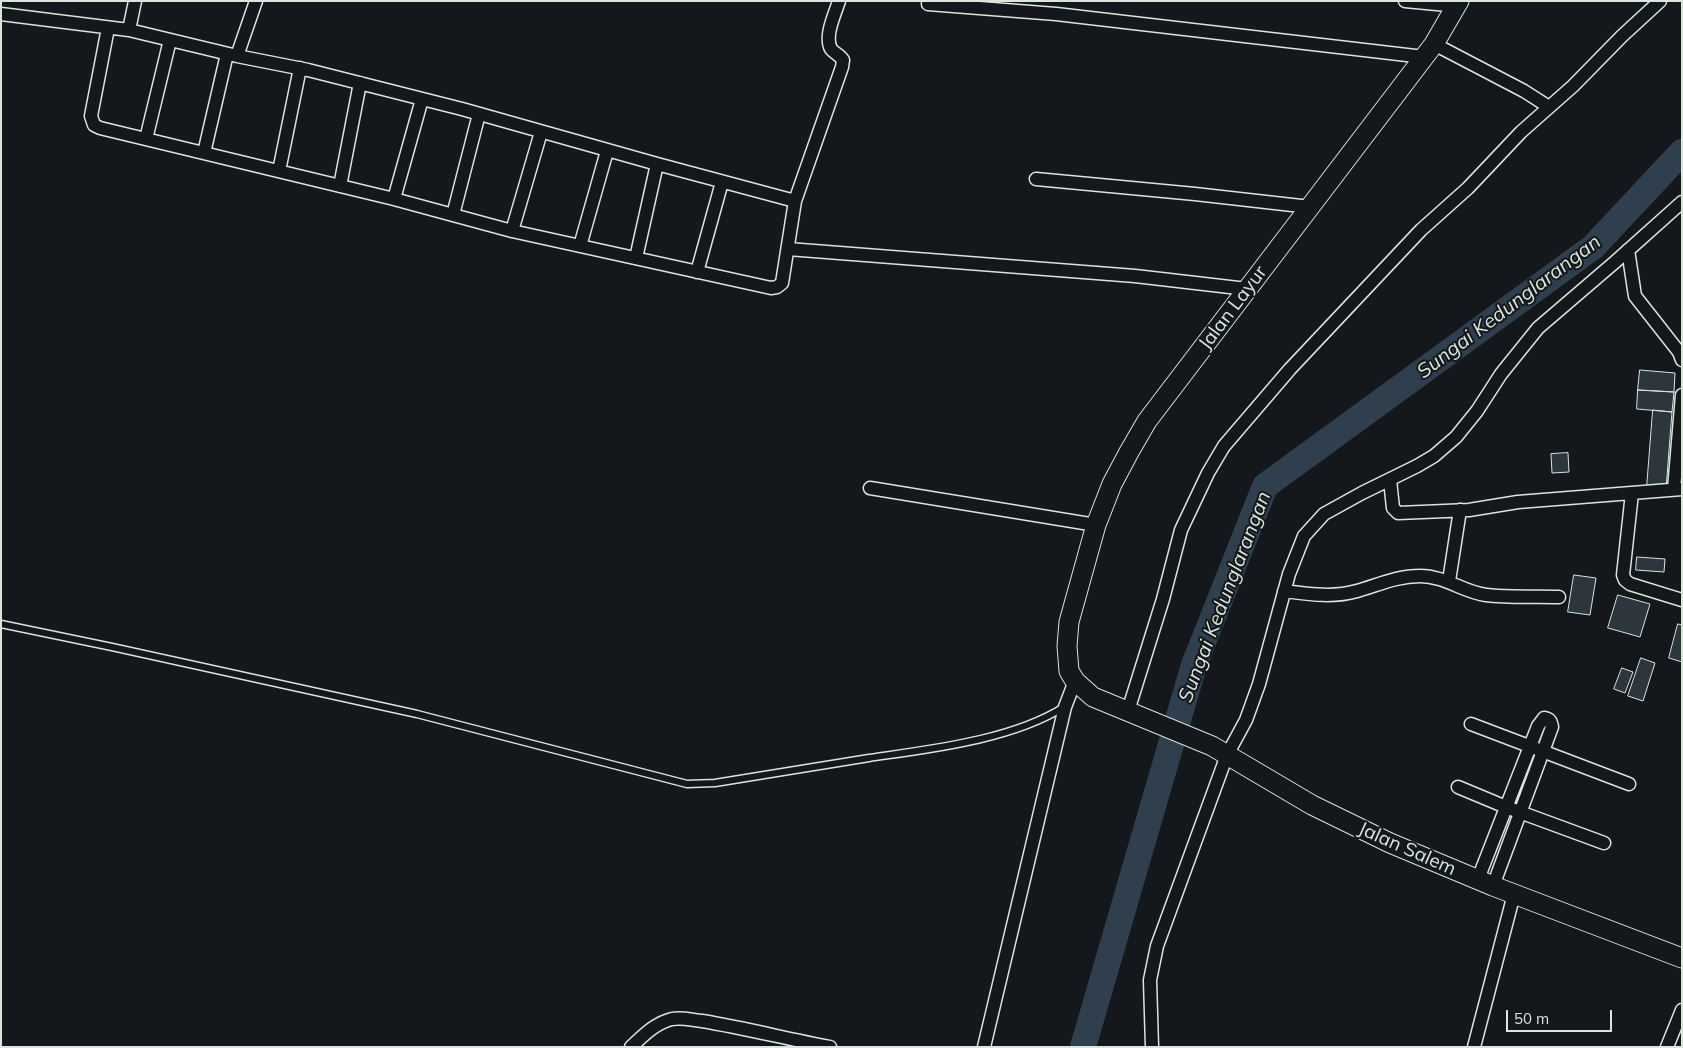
<!DOCTYPE html>
<html>
<head>
<meta charset="utf-8">
<style>
	body { margin:0 }
	#map { position:relative; width:1683px; height:1048px; overflow:hidden; background:#14181c; font-family:Mulish,sans-serif }
	canvas { display:block }
	.frame { position:absolute; inset:0; border:2px solid #d8e6dc; pointer-events:none }
	.scale { position:absolute; left:1506px; top:1010px; width:106px; height:22px; box-sizing:border-box; border:2px solid #d8e6dc; border-top:0; padding-left:6px; font-size:15px; line-height:18px; white-space:nowrap; color:#d8e6dc; -webkit-text-stroke:4px #14181c; paint-order:stroke }
</style>
</head>
<body>
<div id="map">
<canvas width="1683" height="1048"></canvas>
<div class="frame"></div>
<div class="scale">50 m</div>
</div>
<script>
const c = document.querySelector('canvas').getContext('2d');
c.lineJoin = 'round';
function trace(path, color, width, dash) { c.strokeStyle = color; c.lineWidth = width; c.lineCap = dash ? 'butt' : 'round'; c.setLineDash(dash || []); c.stroke(path); }
function fillPath(path, color) { c.fillStyle = color; c.fill(path, 'evenodd'); }
function label(font, color, halo, rows, align = 'center') {
  c.font = font + ' Mulish,sans-serif'; c.lineWidth = 4; c.setLineDash([]); c.textBaseline = 'middle'; c.strokeStyle = halo; c.fillStyle = color; for (const [text, x, y, turn = 0] of rows) {
    c.save(); c.translate(x, y); c.rotate((+turn || 0) * Math.PI / 180); c.textAlign = isNaN(turn) ? turn : align; if (halo) c.strokeText(text, 0, 0); c.fillText(text, 0, 0); c.restore();
  }
}
const river = new Path2D(`
	M1083,1047L1194,665L1265,486L1593,247L1682,152`);
const building = new Path2D(`
	M1640,370L1675,373L1674,392L1638,390Z
	M1638,390L1674,392L1672,412L1637,409Z
	M1653,410L1672,412L1666,489L1647,487Z
	M1568,453L1569,472L1552,473L1551,454Z
	M1637,557L1665,559L1664,572L1636,570Z
	M1574,575L1596,578L1590,615L1568,612Z
	M1618,595L1650,604L1640,637L1608,628Z
	M1678,624L1682,625V662L1669,658Z
	M1641,658L1655,663L1643,701L1628,696Z
	M1622,668L1633,672L1625,693L1614,689Z`);
const lane = new Path2D(`
	M1,624L112,647L417,714L687,784L715,783C766,775 818,766 869,758C930,749 1012,740 1064,707`);
const street = new Path2D(`
	M1405,1L1458,6
	M928,4L1056,14L1424,57
	M1,14L129,30L237,56L308,70L462,109L657,164L795,201L842,67L843,60C840,55 834,53 831,49C824,36 835,14 839,1
	M108,28L91,116L94,125L100,128L394,199L512,231L771,288L777,287L782,283L795,201
	M129,30L135,1
	M1434,44L1524,91L1549,107
	M237,56L256,1
	M146,139L170,40
	M204,153L227,54
	M279,171L300,68
	M1036,179L1195,194L1310,207
	M340,186L360,83
	M394,199L422,99
	M453,215L479,114
	M512,231L541,132
	M580,246L607,151
	M788,249L1135,276L1247,289
	M1628,250L1635,296L1679,352L1682,360
	M636,258L657,164
	M697,272L722,182
	M1390,480L1393,508L1398,513L1469,510L1518,502L1682,489
	M870,488L1096,525
	M1674,489L1682,395
	M1632,493L1623,575L1625,580L1630,584L1682,600
	M1449,581L1460,510
	M1284,591C1308,594 1333,598 1357,591C1378,585 1397,576 1420,576C1445,576 1463,592 1486,595C1510,598 1535,596 1559,597
	M1128,711L1163,599L1181,530L1208,473L1224,446L1290,369L1421,230L1468,188L1521,132L1573,86L1622,36L1660,1
	M1471,724L1629,784
	M1458,787L1506,807L1604,843
	M1478,879L1538,726L1544,718C1550,719 1551,721 1552,727L1493,886
	M631,1047C643,1036 655,1023 672,1019C682,1017 692,1020 702,1021C745,1028 787,1039 830,1047
	M984,1047L1065,707L1075,681
	M1152,1047L1150,980L1157,946L1227,755L1246,720L1259,684L1289,574L1304,536L1324,514L1362,493L1417,466L1434,456L1456,437L1477,411L1501,374L1538,328L1615,262L1682,202
	M1474,1047L1514,894
	M1667,1047L1682,1010`);
const secondary = new Path2D(`
	M1459,1L1434,44L1147,421L1129,452L1112,484L1096,525L1089,550L1069,622L1067,646L1069,671L1075,681L1093,697L1212,746L1312,805L1390,843L1493,886L1682,958`);
const streetNames = [
	["Jalan Layur",1233,308,-53],
	["Jalan Salem",1407,849,24]
];
const waterNames = [
	["Sungai Kedunglarangan",1509,307,-37],
	["Sungai Kedunglarangan",1225,597,-69]
];
trace(river, '#2f3f4d', 26);
fillPath(building, '#2c363c');
trace(building, '#d8e6dc', 1);
trace(lane, '#d8e6dc', 9);
trace(street, '#d8e6dc', 15);
trace(secondary, '#d8e6dc', 21);
trace(lane, '#14181c', 6);
trace(street, '#14181c', 12);
trace(secondary, '#14181c', 19);
label('19px', '#d8e6dc', '#14181c', streetNames);
label('italic 20px', '#d8e6dc', '#14181c', waterNames);
</script>
</body>
</html>
